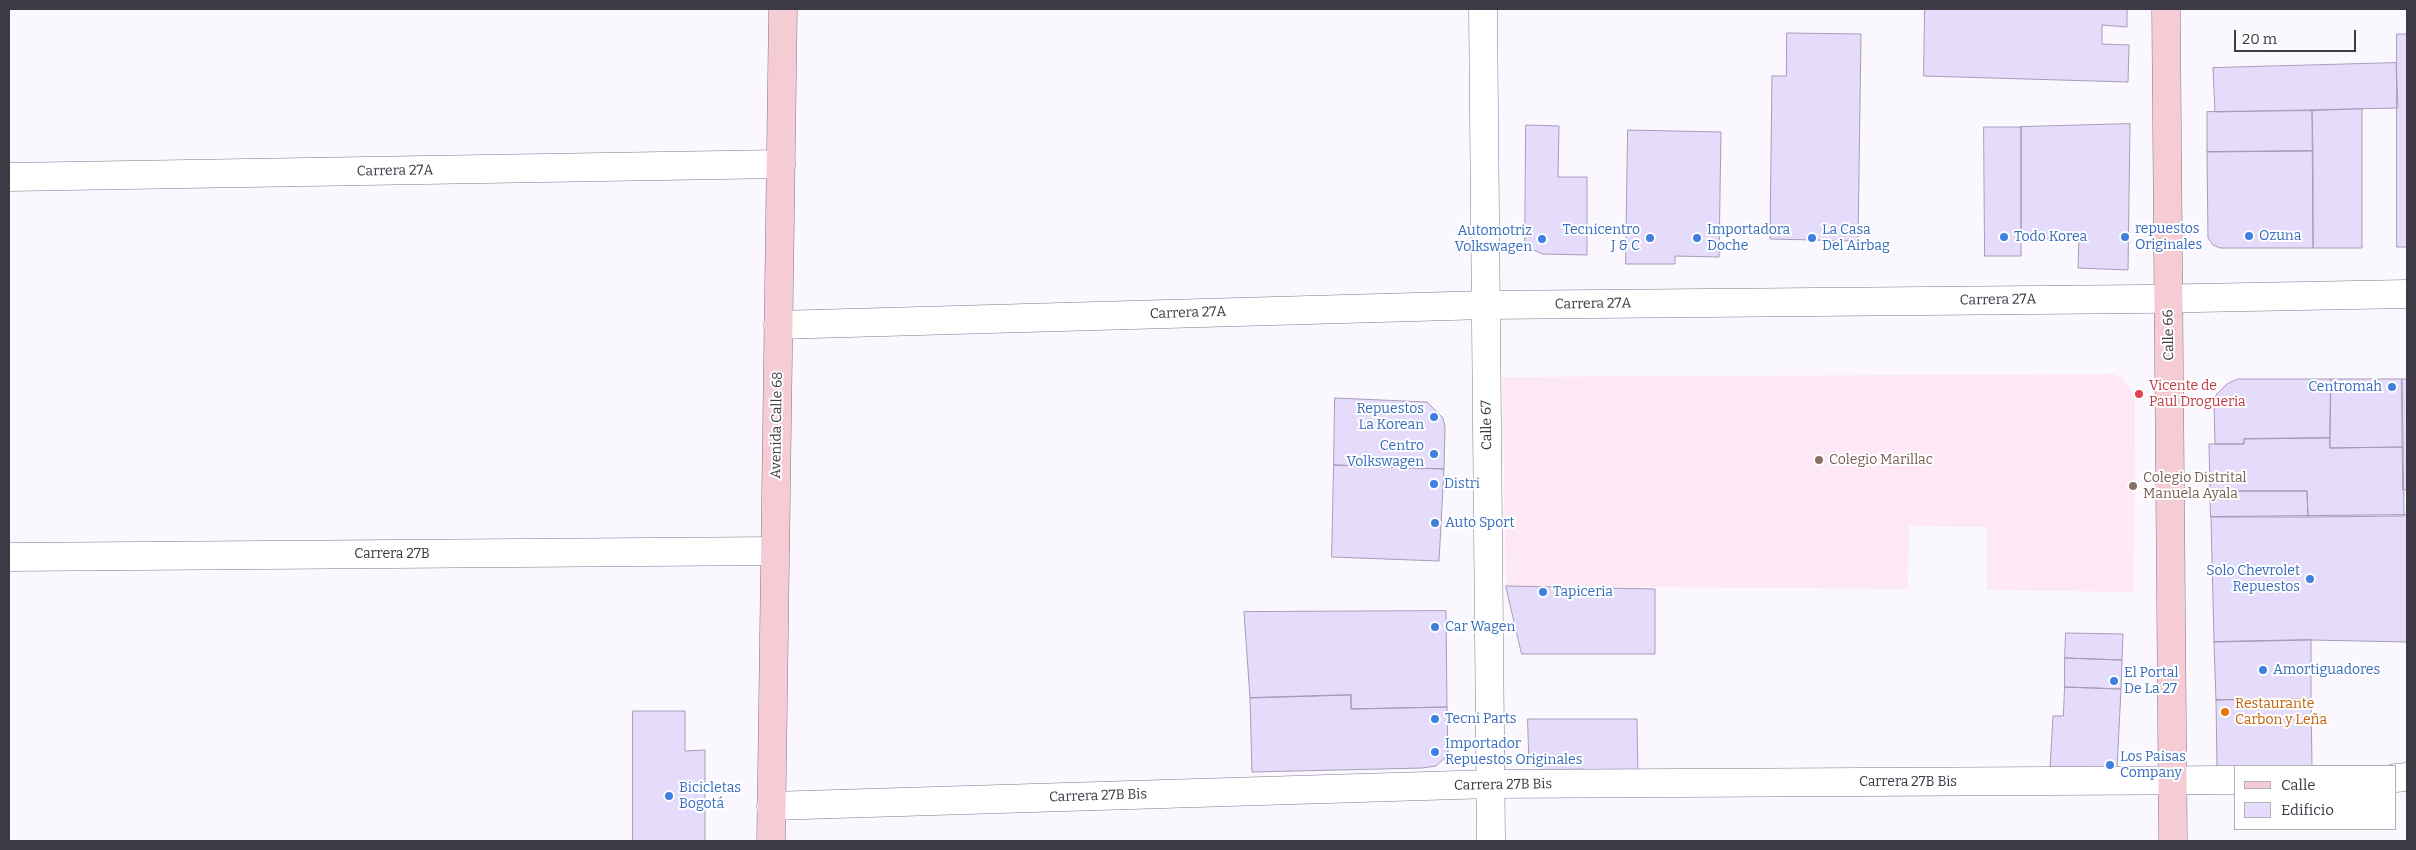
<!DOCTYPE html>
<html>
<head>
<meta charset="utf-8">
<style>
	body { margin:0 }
	#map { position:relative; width:2416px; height:850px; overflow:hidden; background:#faf8fe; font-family:Bitter,serif }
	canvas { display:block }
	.frame { position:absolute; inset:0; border:10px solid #3d3945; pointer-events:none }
	.legend { position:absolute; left:2234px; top:765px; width:162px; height:65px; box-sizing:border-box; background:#fff; border:1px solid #b1b0b5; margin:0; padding:6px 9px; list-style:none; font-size:15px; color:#3d3945 }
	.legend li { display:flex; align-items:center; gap:10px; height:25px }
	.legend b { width:25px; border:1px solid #b1b0b5 }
	.scale { position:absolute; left:2234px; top:30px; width:122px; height:22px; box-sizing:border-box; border:2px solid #3d3945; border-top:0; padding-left:6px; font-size:15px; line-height:18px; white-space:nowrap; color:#3d3945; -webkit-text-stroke:4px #fff; paint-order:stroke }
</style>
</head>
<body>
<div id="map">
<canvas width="2416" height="850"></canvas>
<div class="frame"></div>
<ul class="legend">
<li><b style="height:6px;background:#f5cbd4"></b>Calle</li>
<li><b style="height:14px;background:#e5dcfb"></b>Edificio</li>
</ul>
<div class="scale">20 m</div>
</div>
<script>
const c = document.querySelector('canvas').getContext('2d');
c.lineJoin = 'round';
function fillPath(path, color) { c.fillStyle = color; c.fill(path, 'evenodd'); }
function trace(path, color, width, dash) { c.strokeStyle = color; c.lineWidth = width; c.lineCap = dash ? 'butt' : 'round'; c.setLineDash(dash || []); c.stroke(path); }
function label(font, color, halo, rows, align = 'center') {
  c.font = font + ' Bitter,serif'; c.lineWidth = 4; c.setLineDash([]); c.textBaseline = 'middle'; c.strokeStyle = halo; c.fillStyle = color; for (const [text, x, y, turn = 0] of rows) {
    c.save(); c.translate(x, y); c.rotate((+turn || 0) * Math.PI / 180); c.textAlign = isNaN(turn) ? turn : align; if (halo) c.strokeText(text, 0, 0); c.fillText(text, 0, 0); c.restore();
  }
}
const education = new Path2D(`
	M2113,374L2122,378L2135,395L2134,592L1987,590V527L1909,526L1908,589L1506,586L1502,377Z`);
const building = new Path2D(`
	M1925,9H2127V27L2102,25V44L2129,45L2128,82L1924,76Z
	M1787,33L1861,34L1858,241L1770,239L1772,76H1786Z
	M2397,34H2407V247H2397Z
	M2396,63L2398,108L2215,112L2213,68Z
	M2362,109V248H2313L2312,111Z
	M2312,111L2313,151L2207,152V112Z
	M2130,124L2128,270L2078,268L2079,239H2021V127Z
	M1526,125L1559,126L1558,177H1587V255L1543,254L1531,249L1525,241Z
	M1984,127H2021V256H1985Z
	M1628,130L1721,132L1719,257L1675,256V264H1626Z
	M2313,151V248H2220L2213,245L2208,238L2207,152Z
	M2238,379H2331L2330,438L2244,439V444H2215L2214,403L2216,395L2227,384Z
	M2331,379H2402L2403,447L2330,448Z
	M2402,379H2407V490H2403Z
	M1335,398L1427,402L1443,418L1445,427L1444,469L1334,465Z
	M2330,438V448L2403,447L2404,516L2308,517L2307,491H2210L2209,444H2244V439Z
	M1334,465L1444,469L1439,561L1332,557Z
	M2210,491H2307L2308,517H2211Z
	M2407,515V642L2311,640L2214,642L2211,517Z
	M1506,586L1655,589V654H1522Z
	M1446,611L1447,707L1351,709V695L1250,698L1244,612Z
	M2066,633L2123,634L2122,660L2065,658Z
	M2311,640V699L2216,700L2214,642Z
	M2065,658L2122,660L2121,689L2065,687Z
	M2065,687L2121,689L2117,769H2050L2053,716H2063Z
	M1351,695V709L1447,707L1448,755L1436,766L1422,768L1252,772L1250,698Z
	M2311,699L2312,766L2217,767L2216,700Z
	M633,711H685V751L705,750V841H633Z
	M1528,719H1637L1638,776L1584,775V769L1541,770L1534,766L1529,759Z`);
const street = new Path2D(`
	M1483,9L1491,841
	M9,177L781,164
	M778,325L1486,305L2144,299L2407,294
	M9,557L775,551
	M2395,778L2407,777
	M771,806L1491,784L2235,780`);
const secondary = new Path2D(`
	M2166,9L2173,841
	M771,841L783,9`);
const markers = [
	[2249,236,5,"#3f7fe0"],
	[2004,237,5,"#3f7fe0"],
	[2125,237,5,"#3f7fe0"],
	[1650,238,5,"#3f7fe0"],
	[1697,238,5,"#3f7fe0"],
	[1812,238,5,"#3f7fe0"],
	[1542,239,5,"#3f7fe0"],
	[2392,387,5,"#3f7fe0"],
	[2139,394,5,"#e0444e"],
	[1434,417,5,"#3f7fe0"],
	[1434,454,5,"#3f7fe0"],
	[1819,460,5,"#8d6e63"],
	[1434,484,5,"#3f7fe0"],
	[2133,486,5,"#8d6e63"],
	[1435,523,5,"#3f7fe0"],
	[2310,579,5,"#3f7fe0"],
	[1543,592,5,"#3f7fe0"],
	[1435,627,5,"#3f7fe0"],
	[2263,670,5,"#3f7fe0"],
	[2114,681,5,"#3f7fe0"],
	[2225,712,5,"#e8710a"],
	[1435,719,5,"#3f7fe0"],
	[1435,752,5,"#3f7fe0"],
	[2110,765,5,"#3f7fe0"],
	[669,796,5,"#3f7fe0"]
];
const streetNames = [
	["Carrera 27A",395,171,-1],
	["Carrera 27A",1998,300,-1],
	["Carrera 27A",1593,304,-1],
	["Carrera 27A",1188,313,-2],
	["Calle 66",2169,335,-91],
	["Avenida Calle 68",777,425,-89],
	["Calle 67",1487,425,-91],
	["Carrera 27B",392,554],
	["Carrera 27B Bis",1908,782],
	["Carrera 27B Bis",1503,785,-1],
	["Carrera 27B Bis",1098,796,-2]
];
const shopNames = [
	["repuestos",2135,229],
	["Originales",2135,245],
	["Tecnicentro",1640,230,"right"],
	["J & C",1640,246,"right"],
	["Importadora",1707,230],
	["Doche",1707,246],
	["La Casa",1822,230],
	["Del Airbag",1822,246],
	["Automotriz",1532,231,"right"],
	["Volkswagen",1532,247,"right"],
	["Ozuna",2259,236],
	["Todo Korea",2014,237],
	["Centromah",2382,387,"right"],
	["Repuestos",1424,409,"right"],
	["La Korean",1424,425,"right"],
	["Centro",1424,446,"right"],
	["Volkswagen",1424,462,"right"],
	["Distri",1444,484],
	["Auto Sport",1445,523],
	["Solo Chevrolet",2300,571,"right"],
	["Repuestos",2300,587,"right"],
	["Tapiceria",1553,592],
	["Car Wagen",1445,627],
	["Amortiguadores",2273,670],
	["El Portal",2124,673],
	["De La 27",2124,689],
	["Tecni Parts",1445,719],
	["Importador",1445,744],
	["Repuestos Originales",1445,760],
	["Los Paisas",2120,757],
	["Company",2120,773],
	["Bicicletas",679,788],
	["Bogotá",679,804]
];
const healthNames = [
	["Vicente de",2149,386],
	["Paul Drogueria",2149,402]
];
const educationNames = [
	["Colegio Marillac",1829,460],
	["Colegio Distrital",2143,478],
	["Manuela Ayala",2143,494]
];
const foodNames = [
	["Restaurante",2235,704],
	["Carbon y Leña",2235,720]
];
fillPath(education, '#fee8f6');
fillPath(building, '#e5dcfb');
trace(building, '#a69cb9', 1);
trace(street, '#807793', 29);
trace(secondary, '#807793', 29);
trace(street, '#fff', 28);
trace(secondary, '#f5cbd4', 28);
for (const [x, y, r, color] of markers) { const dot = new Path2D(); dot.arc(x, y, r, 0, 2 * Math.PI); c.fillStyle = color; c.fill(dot); trace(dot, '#fff', 2); }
label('14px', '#3d3945', '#fff', streetNames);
label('14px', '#366cbe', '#fff', shopNames, 'left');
label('14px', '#be3a42', '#fff', healthNames, 'left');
label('14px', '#785e54', '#fff', educationNames, 'left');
label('14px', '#c56008', '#fff', foodNames, 'left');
</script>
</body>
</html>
